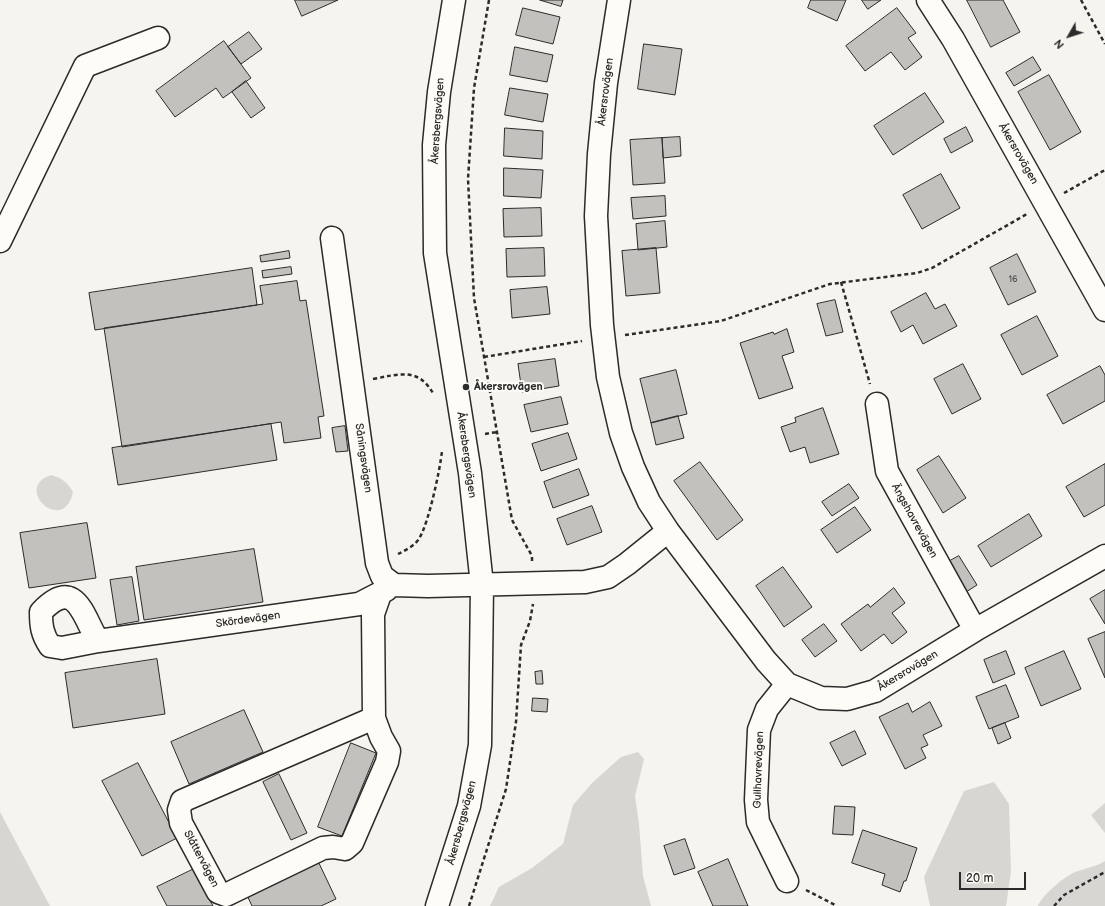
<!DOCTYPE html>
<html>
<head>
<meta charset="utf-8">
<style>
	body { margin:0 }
	#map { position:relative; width:1105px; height:906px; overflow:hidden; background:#f5f4ef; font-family:"Balsamiq Sans",sans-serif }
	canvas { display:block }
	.north { position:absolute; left:1049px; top:16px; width:40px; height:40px; -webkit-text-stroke:3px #fdfcf7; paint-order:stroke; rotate:231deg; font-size:11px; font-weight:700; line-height:16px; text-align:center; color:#2b2b2b }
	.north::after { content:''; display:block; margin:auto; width:14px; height:18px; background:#2b2b2b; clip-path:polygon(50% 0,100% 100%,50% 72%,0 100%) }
	.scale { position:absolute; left:959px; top:872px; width:67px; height:18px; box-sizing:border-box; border:2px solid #2b2b2b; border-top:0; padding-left:5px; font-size:12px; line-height:14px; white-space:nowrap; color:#2b2b2b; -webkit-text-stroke:3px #fdfcf7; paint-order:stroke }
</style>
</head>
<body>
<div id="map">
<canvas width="1105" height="906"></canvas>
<div class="north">N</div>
<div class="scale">20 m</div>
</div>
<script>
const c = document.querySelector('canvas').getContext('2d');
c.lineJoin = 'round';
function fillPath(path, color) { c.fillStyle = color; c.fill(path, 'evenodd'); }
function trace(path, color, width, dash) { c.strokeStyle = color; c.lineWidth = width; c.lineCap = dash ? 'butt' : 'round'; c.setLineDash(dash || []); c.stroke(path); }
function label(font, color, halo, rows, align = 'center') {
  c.font = font + ' "Balsamiq Sans",sans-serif'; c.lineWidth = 4; c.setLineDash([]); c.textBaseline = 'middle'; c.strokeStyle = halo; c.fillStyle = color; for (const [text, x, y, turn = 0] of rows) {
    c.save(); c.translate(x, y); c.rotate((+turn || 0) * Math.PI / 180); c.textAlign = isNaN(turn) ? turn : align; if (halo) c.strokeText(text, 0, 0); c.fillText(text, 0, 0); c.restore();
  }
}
const green = new Path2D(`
	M51,475C62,478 67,482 73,492C64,536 12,488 51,475Z
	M638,752L644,759L635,796L639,824L643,876L651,906H490L499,887L532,868L563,844L573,805L592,783L621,757Z
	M994,782L1009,804L1011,872L1006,906H930L924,877L964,791Z
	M1105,803V833L1091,815Z
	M0,812L50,906H0Z
	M1105,861V906H1038C1042,895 1065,876 1075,872C1086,868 1096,867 1105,861Z`);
const building = new Path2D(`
	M295,0H338L302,16Z
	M540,0H563L561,6Z
	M811,0H846L837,21L808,8Z
	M862,0H881L868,9Z
	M967,0H1003L1020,32L991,47Z
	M523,8L560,17L553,44L516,35Z
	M897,8L916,33L908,38L922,57L905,70L891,52L865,71L846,46Z
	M249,32L262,49L241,64L228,47Z
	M224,41L251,78L223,98L216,88L175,117L156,91Z
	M644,44L682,49L675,95L638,89Z
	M515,47L553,55L547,82L510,75Z
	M1033,57L1041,70L1014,86L1006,73Z
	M1049,75L1081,132L1050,150L1018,92Z
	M246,81L265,108L251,118L232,92Z
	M510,88L548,94L543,122L505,115Z
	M925,93L944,122L893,155L874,126Z
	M966,127L973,141L951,153L944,139Z
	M505,128L543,131L542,159L504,156Z
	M680,137L681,156L663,158L662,138Z
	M662,138L665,183L633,185L630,140Z
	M504,168L543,170L541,198L504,196Z
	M941,174L960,208L922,229L903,195Z
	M665,196L666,216L633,219L631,198Z
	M541,208L542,236L504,237L503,209Z
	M665,221L667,247L638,250L636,224Z
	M544,248L545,276L507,277L506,249Z
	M656,248L660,293L626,296L622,251Z
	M289,251L290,258L261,262L260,256Z
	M1017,254L1036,292L1008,305L990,268Z
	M291,267L292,274L263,278L262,271Z
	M252,268L257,305L95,330L89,293Z
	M297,281L300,301L306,300L324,416L318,417L321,438L284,443L281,422L122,447L104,328L263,304L260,286Z
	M547,287L550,314L512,318L510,290Z
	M926,293L935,309L945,304L957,326L923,344L913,325L901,332L891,312Z
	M835,300L843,332L826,336L817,304Z
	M1037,316L1058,356L1022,375L1001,335Z
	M787,329L794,352L782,356L793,388L759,399L740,343L773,332L774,334Z
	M555,359L559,386L522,392L518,364Z
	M963,364L981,399L952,414L934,379Z
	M1100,366L1105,375V401L1063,424L1047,395Z
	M676,370L687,414L651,423L640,379Z
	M561,397L568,424L531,432L524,405Z
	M823,408L839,454L810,463L805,447L790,452L781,427L796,422L795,418Z
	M678,416L684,438L656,445L651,423Z
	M271,424L277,460L118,485L112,448Z
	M345,426L348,451L336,452L332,428Z
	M568,433L577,459L541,471L532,444Z
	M939,456L966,498L943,513L917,470Z
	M700,462L743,520L717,540L674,481Z
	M1105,464V505L1084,517L1066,487Z
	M579,469L589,495L553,508L544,482Z
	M849,484L859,498L832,516L822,502Z
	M592,506L602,532L567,545L557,519Z
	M855,507L871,530L837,553L821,530Z
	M1029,514L1042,536L991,567L978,546Z
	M87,523L96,578L29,588L20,533Z
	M254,549L263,602L144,620L136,567Z
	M959,556L977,585L966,592L948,562Z
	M783,567L812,607L784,627L756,586Z
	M132,577L139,621L117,625L110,580Z
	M894,588L905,603L892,613L907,632L892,644L884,634L861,651L841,624L868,604L870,607Z
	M1105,590V624L1090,599Z
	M824,624L837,641L815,657L802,640Z
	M1105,632V678L1088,639Z
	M1006,651L1015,674L993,683L984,660Z
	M1064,651L1081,689L1041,706L1025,668Z
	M157,659L165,714L73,728L65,673Z
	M542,671L543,684H536L535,672Z
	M1006,685L1019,717L989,729L976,697Z
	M533,698L548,699L547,712L532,711Z
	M930,702L942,726L923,735L928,745L921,748L926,758L905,769L879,717L908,703L912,712Z
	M244,710L263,752L189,784L171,742Z
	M1005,723L1011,738L998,744L992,728Z
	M855,731L866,754L842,766L830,743Z
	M351,743L376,753L342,836L318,827Z
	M138,763L177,838L142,856L102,781Z
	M279,774L307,833L291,840L263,782Z
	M835,806L855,807L853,835L833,834Z
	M863,830L917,848L906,881H904L900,892L882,885L885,874L852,863Z
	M685,839L695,868L674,875L664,846Z
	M317,859L336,899L321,906H252L246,893Z
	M728,859L748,906H713L698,872Z
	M194,869L213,906H167L157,887Z`);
const path = new Path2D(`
	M489,0L474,88L468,179L474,298L512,520L532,556V562
	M1081,0L1105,44
	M1064,193L1105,170
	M841,282L870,384
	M625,335L721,321L830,284L917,273L932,268L1027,214
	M484,357L582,341
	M373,379C400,374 419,367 434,395
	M485,434L497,432
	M398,554C406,550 416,545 420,537C429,521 440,470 442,451
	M806,890L837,906
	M469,906L506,789L516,722L521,645L530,621L533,604
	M1054,906L1064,895L1105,872`);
const minor = new Path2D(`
	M619,0L606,83L599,154L596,216L602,325L608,377L621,433L633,467L649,502L668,531L766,661L787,684L821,698L847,699L875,691L975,630L1105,556
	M928,0L953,39L1105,310
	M332,238L377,563L382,576L394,585L428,586L585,582L608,577L627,564L668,531
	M0,241L85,66L158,38
	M877,404L887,471L975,630
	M98,641C83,617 76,575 41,612C41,626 42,634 50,646L62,648L98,641L359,604L386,590
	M787,684L767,709L759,730L756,800L758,822L787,881
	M374,718L381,737L389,751L387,762L352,843L345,849L333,847L323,848L234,891L226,895L218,892L181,823L179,810L182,801L374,718L373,614L380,594
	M437,906L469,806L480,745L482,585L470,473L435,253L434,145L439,92L454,0`);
const markers = [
	[466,387,4,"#2b2b2b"]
];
const numberNames = [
	["16",1013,280]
];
const streetNames = [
	["Åkersrovägen",606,92,-83],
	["Åkersbergsvägen",438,121,-86],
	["Åkersrovägen",1018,154,60],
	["Åkersbergsvägen",466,455,82],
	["Såningsvägen",363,458,82],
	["Ängshavrevägen",914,521,61],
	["Skördevägen",248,620,-8],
	["Åkersrovägen",908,671,-31],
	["Gullhavrevägen",759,770,-88],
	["Åkersbergsvägen",462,823,-75],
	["Slåttervägen",201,859,62]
];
const poiNames = [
	["Åkersrovägen",474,387]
];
fillPath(green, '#d7d6d2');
fillPath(building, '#c2c1be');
trace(building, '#2b2b2b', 1);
trace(minor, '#2b2b2b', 25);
trace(path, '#2b2b2b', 2.5, [4, 3]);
trace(minor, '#fdfcf7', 22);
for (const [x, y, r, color] of markers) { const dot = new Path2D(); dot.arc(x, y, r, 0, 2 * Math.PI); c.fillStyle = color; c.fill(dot); trace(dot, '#fdfcf7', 1.5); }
label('9px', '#515050', null, numberNames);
label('11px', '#2b2b2b', '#fdfcf7', streetNames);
label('bold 11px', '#2b2b2b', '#fdfcf7', poiNames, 'left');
</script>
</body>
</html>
